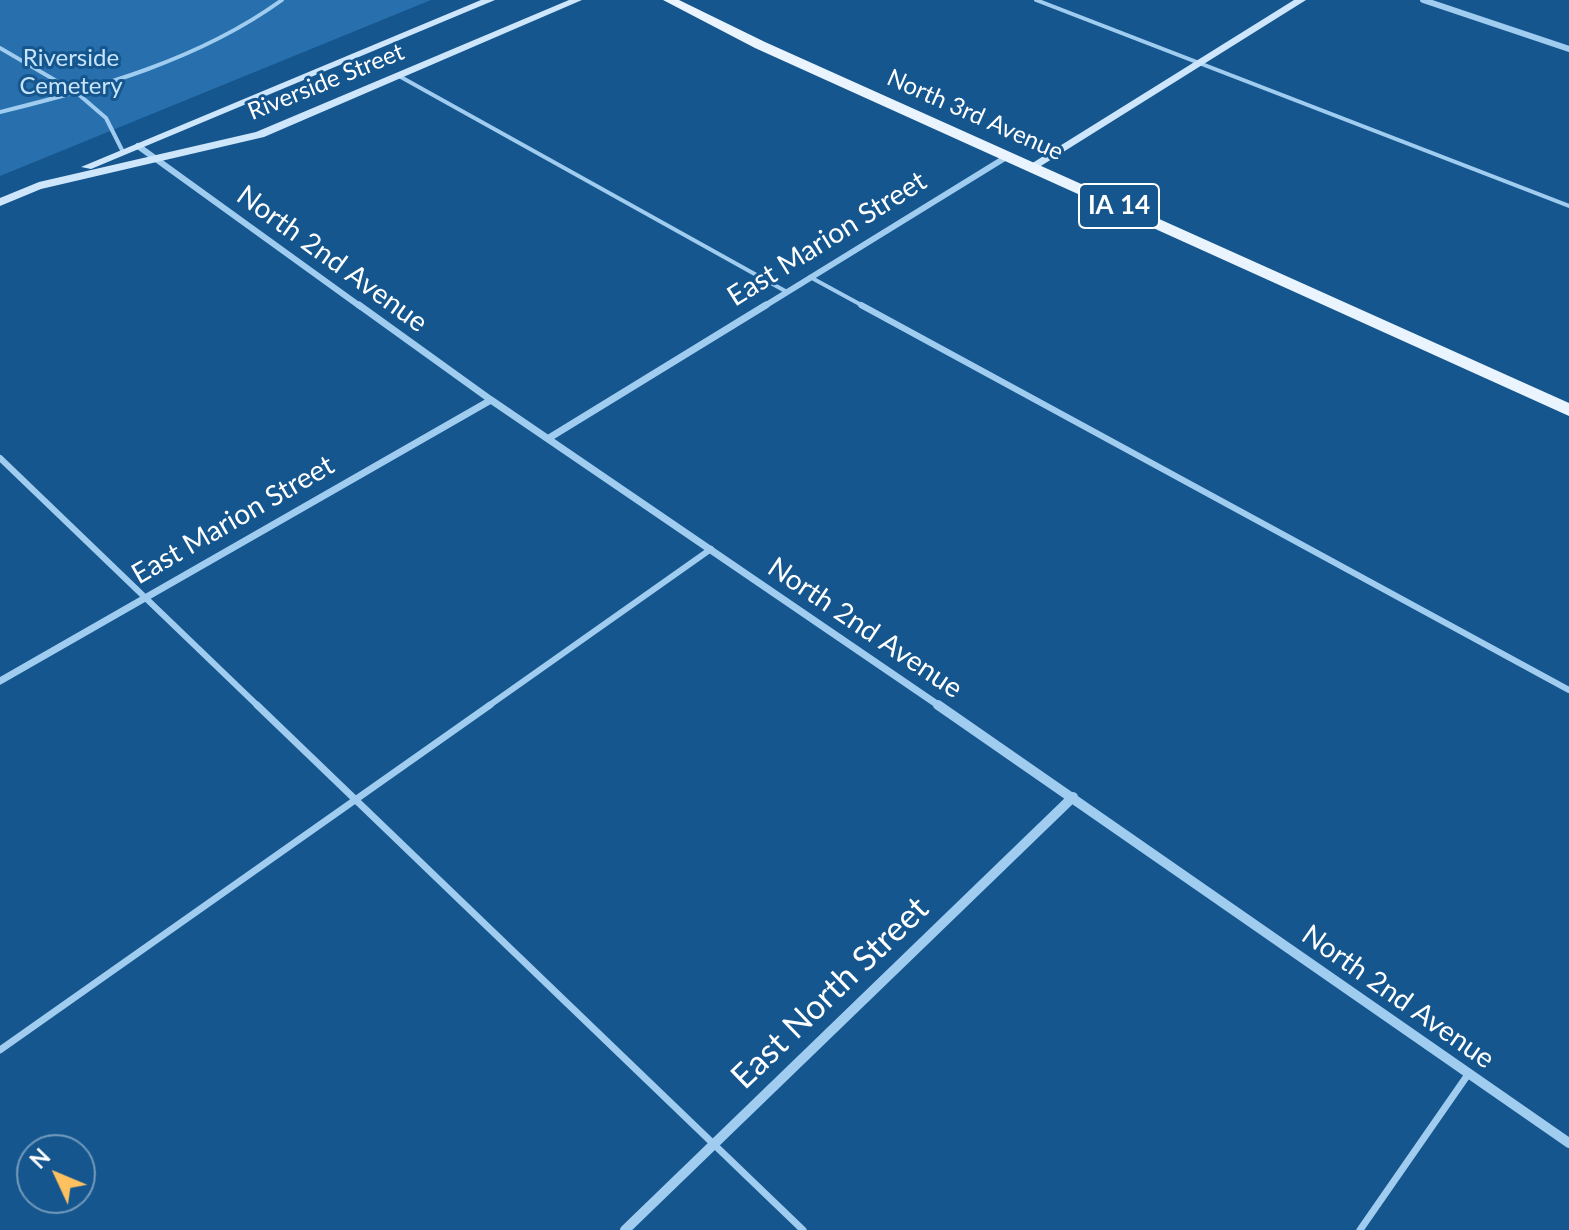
<!DOCTYPE html>
<html>
<head>
<meta charset="utf-8">
<style>
	body { margin:0 }
	#map { position:relative; width:1569px; height:1230px; overflow:hidden; background:#15568e; font-family:Lato,sans-serif }
	canvas { display:block }
	.north { position:absolute; left:16px; top:1134px; width:80px; height:80px; box-sizing:border-box; background:#15568e; border:2px solid #739abb; border-radius:50%; rotate:314deg; font-size:22px; font-weight:700; line-height:32px; text-align:center; color:#fff }
	.north::after { content:''; display:block; margin:auto; width:28px; height:36px; background:#ffc15f; clip-path:polygon(50% 0,100% 100%,50% 72%,0 100%) }
</style>
</head>
<body>
<div id="map">
<canvas width="1569" height="1230"></canvas>
<div class="north">N</div>
</div>
<script>
const c = document.querySelector('canvas').getContext('2d');
c.lineJoin = 'round';
function fillPath(path, color) { c.fillStyle = color; c.fill(path, 'evenodd'); }
function trace(path, color, width, dash) { c.strokeStyle = color; c.lineWidth = width; c.lineCap = dash ? 'butt' : 'round'; c.setLineDash(dash || []); c.stroke(path); }
function label(font, color, halo, rows, align = 'center') {
  c.font = font + ' Lato,sans-serif'; c.lineWidth = 6; c.setLineDash([]); c.textBaseline = 'middle'; c.strokeStyle = halo; c.fillStyle = color; for (const [text, x, y, turn = 0] of rows) {
    c.save(); c.translate(x, y); c.rotate((+turn || 0) * Math.PI / 180); c.textAlign = isNaN(turn) ? turn : align; if (halo) c.strokeText(text, 0, 0); c.fillText(text, 0, 0); c.restore();
  }
}
const green = new Path2D(`
	M0,0H431L0,176Z`);
const laneFar2 = new Path2D(`
	M1036,0L1569,206
	M0,48L77,93L106,118L123,152
	M399,76L787,292
	M0,112C98,88 199,60 282,0
	M810,277L865,307`);
const laneFar1 = new Path2D(`
	M861,305L1569,690
	M0,458L259,707
	M487,707L711,549`);
const lane = new Path2D(`
	M257,705L803,1230
	M0,1050L490,705
	M1360,1230L1469,1073`);
const streetFar2 = new Path2D(`
	M1423,0L1569,49
	M138,146L361,307
	M763,307L1008,156`);
const streetFar1 = new Path2D(`
	M359,305L491,400L941,707
	M549,438L766,305
	M0,681L491,400`);
const street = new Path2D(`
	M938,705L1569,1143
	M625,1230L1073,797`);
const secondary = new Path2D(`
	M481,0H495L91,169L81,167Z
	M569,0H582L264,137L41,189L0,206V198L39,182L256,132Z
	M1294,0H1306L1036,169L1026,167Z`);
const primary = new Path2D(`
	M663,0H679L765,42L1569,403V416L755,48Z`);
const farParknames = [
	["Riverside",71,58],
	["Cemetery",71,86]
];
const farStreetnames = [
	["Riverside Street",326,82,-22],
	["North 3rd Avenue",975,115,24]
];
const shields = [
	[1119,206,80]
];
const shieldNames = [
	["IA 14",1119,206]
];
const streetNames = [
	["East Marion Street",827,239,-32],
	["North 2nd Avenue",332,259,36],
	["East Marion Street",233,520,-30],
	["North 2nd Avenue",865,628,34],
	["North 2nd Avenue",1398,997,35]
];
const nearStreetnames = [
	["East North Street",830,993,-44]
];
fillPath(green, '#2770ad');
trace(laneFar2, '#a0ccf0', 4);
trace(laneFar1, '#a0ccf0', 6);
trace(lane, '#a0ccf0', 7);
trace(streetFar2, '#a0ccf0', 6);
trace(streetFar1, '#a0ccf0', 7);
trace(street, '#a0ccf0', 10);
fillPath(secondary, '#cee6fb');
fillPath(primary, '#e9f4ff');
label('24px', '#c7e4fb', '#15568e', farParknames);
label('24px', '#fff', '#15568e', farStreetnames);
for (const [x, y, w] of shields) { const box = new Path2D(); box.roundRect(x - w / 2, y - 22, w, 44, 6); c.fillStyle = '#15568e'; c.fill(box); trace(box, '#fff', 2); }
label('bold 26px', '#fff', null, shieldNames);
label('28px', '#fff', '#15568e', streetNames);
label('34px', '#fff', '#15568e', nearStreetnames);
</script>
</body>
</html>
